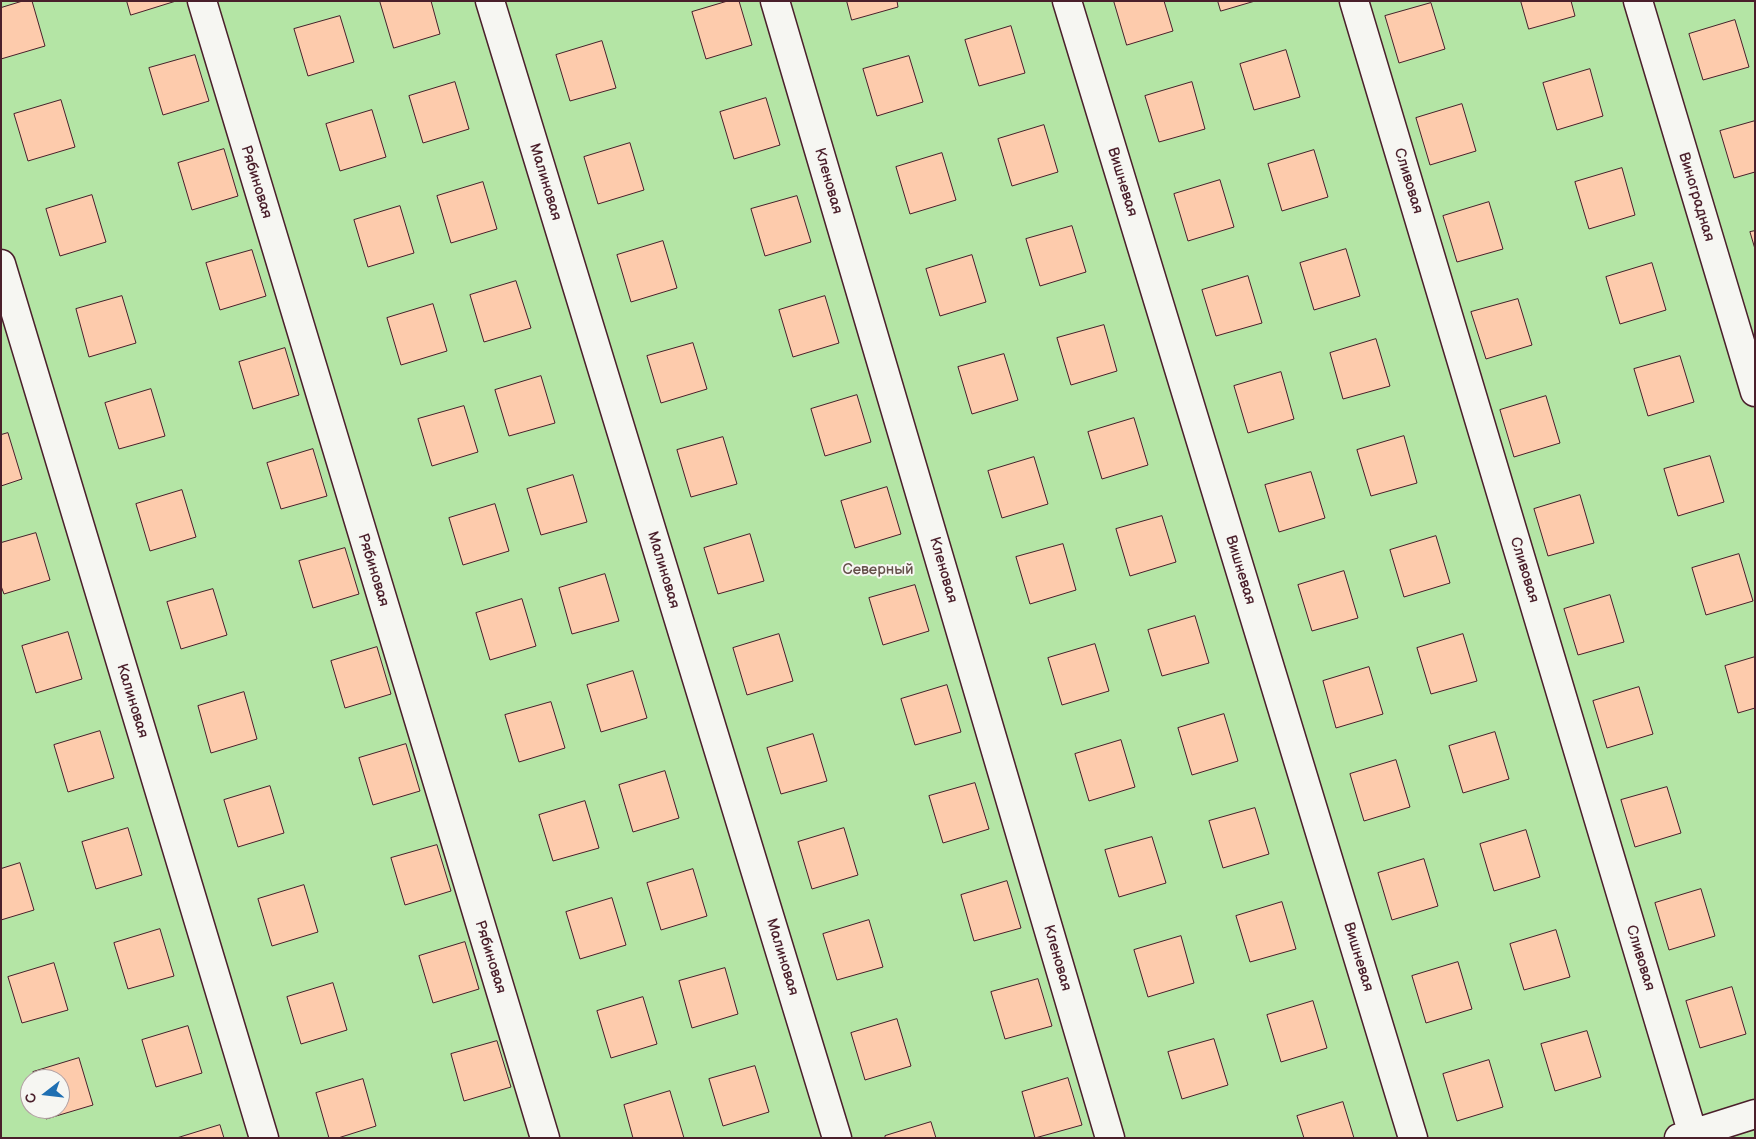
<!DOCTYPE html>
<html>
<head>
<meta charset="utf-8">
<style>
	body { margin:0 }
	#map { position:relative; width:1756px; height:1139px; overflow:hidden; background:#f6f6f2; font-family:"Balsamiq Sans",sans-serif }
	canvas { display:block }
	.frame { position:absolute; inset:0; border:2px solid #4a1f2b; pointer-events:none }
	.north { position:absolute; left:20px; top:1069px; width:50px; height:50px; box-sizing:border-box; background:#f6f6f2; border:1px solid #b1a0a2; border-radius:50%; rotate:254deg; font-size:14px; font-weight:700; line-height:20px; text-align:center; color:#4a1f2b }
	.north::after { content:''; display:block; margin:auto; width:18px; height:22px; background:#1f6fb2; clip-path:polygon(50% 0,100% 100%,50% 72%,0 100%) }
</style>
</head>
<body>
<div id="map">
<canvas width="1756" height="1139"></canvas>
<div class="frame"></div>
<div class="north">С</div>
</div>
<script>
const c = document.querySelector('canvas').getContext('2d');
c.lineJoin = 'round';
function fillPath(path, color) { c.fillStyle = color; c.fill(path, 'evenodd'); }
function trace(path, color, width, dash) { c.strokeStyle = color; c.lineWidth = width; c.lineCap = dash ? 'butt' : 'round'; c.setLineDash(dash || []); c.stroke(path); }
function label(font, color, halo, rows, align = 'center') {
  c.font = font + ' "Balsamiq Sans",sans-serif'; c.lineWidth = 4; c.setLineDash([]); c.textBaseline = 'middle'; c.strokeStyle = halo; c.fillStyle = color; for (const [text, x, y, turn = 0] of rows) {
    c.save(); c.translate(x, y); c.rotate((+turn || 0) * Math.PI / 180); c.textAlign = isNaN(turn) ? turn : align; if (halo) c.strokeText(text, 0, 0); c.fillText(text, 0, 0); c.restore();
  }
}
const green = new Path2D(`
	M1,1H1755V1138H1ZM30,1079H60V1109H30Z`);
const building = new Path2D(`
	M23,1H32L45,46L1,59V8Z
	M127,1H176L131,15Z
	M380,1H431L440,34L394,48Z
	M728,1H739L752,45L706,59L692,12Z
	M847,1H897L898,7L852,20Z
	M1114,1H1164L1173,31L1127,45Z
	M1218,1H1255L1221,11Z
	M1521,1H1571L1575,16L1529,29Z
	M1431,3L1445,49L1399,63L1385,16Z
	M340,16L354,62L308,76L294,29Z
	M1735,20L1749,67L1703,80L1689,34Z
	M1011,26L1025,73L979,86L965,40Z
	M602,41L616,88L570,101L556,55Z
	M1286,50L1300,97L1254,110L1240,64Z
	M195,55L209,101L163,115L149,68Z
	M909,56L923,102L877,116L863,69Z
	M1590,69L1603,116L1557,130L1543,83Z
	M455,82L469,129L423,143L409,96Z
	M1192,82L1205,129L1159,142L1145,96Z
	M766,98L780,145L734,159L720,112Z
	M61,100L75,147L28,161L14,114Z
	M1462,104L1476,151L1430,165L1416,118Z
	M372,110L386,157L340,171L326,124Z
	M1755,121V172L1734,178L1720,131Z
	M1044,125L1058,172L1012,186L998,139Z
	M630,143L644,190L598,204L584,157Z
	M224,149L238,196L192,210L178,163Z
	M1314,150L1328,197L1282,211L1268,164Z
	M942,153L956,200L910,214L896,167Z
	M1622,168L1635,215L1589,229L1575,182Z
	M1220,180L1234,227L1188,241L1174,194Z
	M483,182L497,229L451,243L437,196Z
	M92,195L106,242L60,256L46,209Z
	M797,196L811,242L765,256L751,209Z
	M1489,202L1503,249L1457,262L1443,216Z
	M400,206L414,253L368,267L354,220Z
	M1072,226L1086,272L1040,286L1026,239Z
	M1755,231V249L1750,232Z
	M663,241L677,288L631,302L617,255Z
	M1346,249L1360,296L1314,310L1300,263Z
	M252,250L266,296L220,310L206,263Z
	M972,255L986,302L940,316L926,269Z
	M1652,263L1666,310L1620,324L1606,277Z
	M1248,276L1262,323L1216,336L1202,290Z
	M516,281L531,328L484,342L470,295Z
	M122,296L136,343L89,357L76,309Z
	M825,296L839,343L793,357L779,310Z
	M1518,299L1532,345L1486,359L1471,312Z
	M433,304L447,351L401,365L387,318Z
	M1104,325L1117,371L1071,385L1057,338Z
	M1376,339L1390,386L1343,399L1330,353Z
	M693,343L707,389L661,403L647,356Z
	M285,348L299,395L253,409L239,362Z
	M1004,354L1018,400L972,414L958,367Z
	M1680,356L1694,402L1648,416L1634,369Z
	M1281,372L1294,419L1248,433L1234,386Z
	M541,376L555,423L509,436L495,390Z
	M151,389L165,436L119,449L105,403Z
	M857,395L871,442L825,456L811,409Z
	M1546,396L1560,443L1514,457L1500,410Z
	M464,406L478,452L432,466L418,419Z
	M1134,418L1148,465L1102,479L1088,432Z
	M8,433L22,479L1,486V435Z
	M1404,436L1417,483L1371,496L1357,450Z
	M723,437L737,484L691,497L677,450Z
	M313,449L327,496L281,509L267,463Z
	M1710,456L1724,502L1678,516L1664,469Z
	M1034,457L1048,504L1002,518L988,471Z
	M1311,472L1325,518L1279,532L1265,485Z
	M573,475L587,522L541,535L527,489Z
	M887,487L901,534L855,548L841,501Z
	M182,490L196,537L150,551L136,504Z
	M1580,495L1594,543L1548,556L1534,509Z
	M495,504L509,551L463,565L449,518Z
	M1162,516L1176,562L1130,576L1116,529Z
	M36,533L50,580L4,594L1,586V543Z
	M750,534L764,581L718,594L704,548Z
	M1436,536L1450,583L1404,597L1390,550Z
	M1063,544L1076,590L1030,604L1016,557Z
	M345,548L359,594L313,608L299,561Z
	M1739,554L1753,601L1706,615L1692,568Z
	M1344,571L1358,618L1312,631L1298,585Z
	M605,574L619,621L572,634L559,588Z
	M915,585L929,631L883,645L869,598Z
	M213,589L227,635L181,649L167,602Z
	M1610,595L1624,642L1578,655L1564,609Z
	M522,599L536,646L490,660L476,613Z
	M1195,616L1209,663L1162,676L1148,630Z
	M68,632L82,679L36,693L22,646Z
	M779,634L793,681L747,695L733,648Z
	M1463,634L1477,681L1431,694L1417,648Z
	M1095,644L1109,691L1062,705L1048,658Z
	M377,647L391,694L345,708L331,661Z
	M1755,657V708L1738,713L1725,666Z
	M1369,667L1383,714L1336,728L1323,681Z
	M633,671L647,718L601,732L587,685Z
	M947,685L961,732L915,745L901,699Z
	M1639,687L1653,734L1607,748L1593,701Z
	M244,692L257,739L211,753L198,706Z
	M551,702L565,748L519,762L505,715Z
	M1224,714L1238,761L1192,775L1178,728Z
	M100,731L114,778L68,792L54,745Z
	M1495,732L1509,779L1463,793L1449,746Z
	M813,734L827,781L781,794L767,748Z
	M1121,740L1135,787L1089,801L1075,754Z
	M406,744L420,791L373,805L359,758Z
	M1396,760L1410,807L1364,821L1350,774Z
	M665,771L679,818L633,832L619,785Z
	M975,783L989,829L943,843L929,796Z
	M270,786L284,833L238,847L224,800Z
	M1667,787L1681,833L1635,847L1621,800Z
	M585,801L599,848L553,861L539,815Z
	M1255,808L1269,854L1223,868L1209,821Z
	M128,828L142,875L96,889L82,842Z
	M844,828L858,875L812,889L798,842Z
	M1526,830L1540,877L1494,891L1480,844Z
	M1152,837L1166,883L1119,897L1105,850Z
	M437,845L451,891L405,905L391,858Z
	M1424,859L1438,906L1392,920L1378,873Z
	M20,863L34,910L1,920V869Z
	M693,869L707,916L661,930L647,883Z
	M1007,881L1021,928L974,941L961,895Z
	M304,885L318,932L272,946L258,899Z
	M1701,889L1715,936L1669,950L1655,903Z
	M612,898L626,945L580,959L566,912Z
	M1282,902L1296,949L1250,962L1236,916Z
	M869,920L883,967L837,980L823,934Z
	M160,929L174,976L128,989L114,943Z
	M1556,930L1570,977L1524,990L1510,944Z
	M1181,936L1194,983L1148,997L1134,950Z
	M465,942L479,989L433,1003L419,956Z
	M1458,962L1472,1009L1426,1023L1412,976Z
	M54,963L68,1010L22,1023L8,977Z
	M725,968L738,1014L692,1028L679,981Z
	M1038,979L1052,1026L1005,1039L991,992Z
	M333,983L347,1030L301,1044L287,997Z
	M1732,987L1746,1034L1700,1048L1686,1001Z
	M643,997L657,1044L611,1058L597,1011Z
	M1313,1001L1327,1048L1281,1062L1267,1015Z
	M897,1019L911,1066L865,1080L851,1033Z
	M188,1026L202,1073L156,1087L142,1040Z
	M1587,1031L1601,1077L1555,1091L1541,1044Z
	M1214,1039L1228,1085L1182,1099L1168,1052Z
	M497,1041L511,1087L464,1101L451,1054Z
	M79,1058L93,1105L46,1119L43,1109H60V1079H35L33,1072Z
	M1489,1060L1503,1107L1457,1121L1443,1074Z
	M755,1066L769,1112L723,1126L709,1079Z
	M1068,1078L1082,1125L1035,1138L1022,1092Z
	M363,1079L376,1126L338,1138H329L316,1093Z
	M670,1091L684,1138H633L624,1105Z
	M1343,1102L1354,1138H1304L1297,1116Z
	M931,1122L936,1138H885V1136Z
	M220,1125L224,1138H177Z`);
const minor = new Path2D(`
	M202,1L545,1138
	M490,1L837,1138
	M775,1L1110,1138
	M1067,1L1413,1138
	M1354,1L1694,1138
	M1638,1L1755,392
	M1,264L264,1138
	M1679,1138L1755,1114`);
const streetNames = [
	["Кленовая",828,181,74],
	["Сливовая",1408,181,73],
	["Рябиновая",256,182,73],
	["Малиновая",545,182,73],
	["Вишневая",1122,182,73],
	["Виноградная",1696,197,73],
	["Рябиновая",373,570,73],
	["Малиновая",663,570,73],
	["Кленовая",943,570,74],
	["Вишневая",1240,570,73],
	["Сливовая",1524,570,73],
	["Калиновая",132,701,73],
	["Рябиновая",490,957,73],
	["Малиновая",782,957,73],
	["Вишневая",1358,957,73],
	["Кленовая",1057,958,74],
	["Сливовая",1640,958,73]
];
const parkNames = [
	["Северный",878,570]
];
fillPath(green, '#b4e5a5');
fillPath(building, '#fdcbac');
trace(building, '#4a1f2b', 1);
trace(minor, '#4a1f2b', 31);
trace(minor, '#f6f6f2', 28);
label('15px', '#4a1f2b', '#f6f6f2', streetNames);
label('15px', '#64504a', '#f6f6f2', parkNames);
</script>
</body>
</html>
